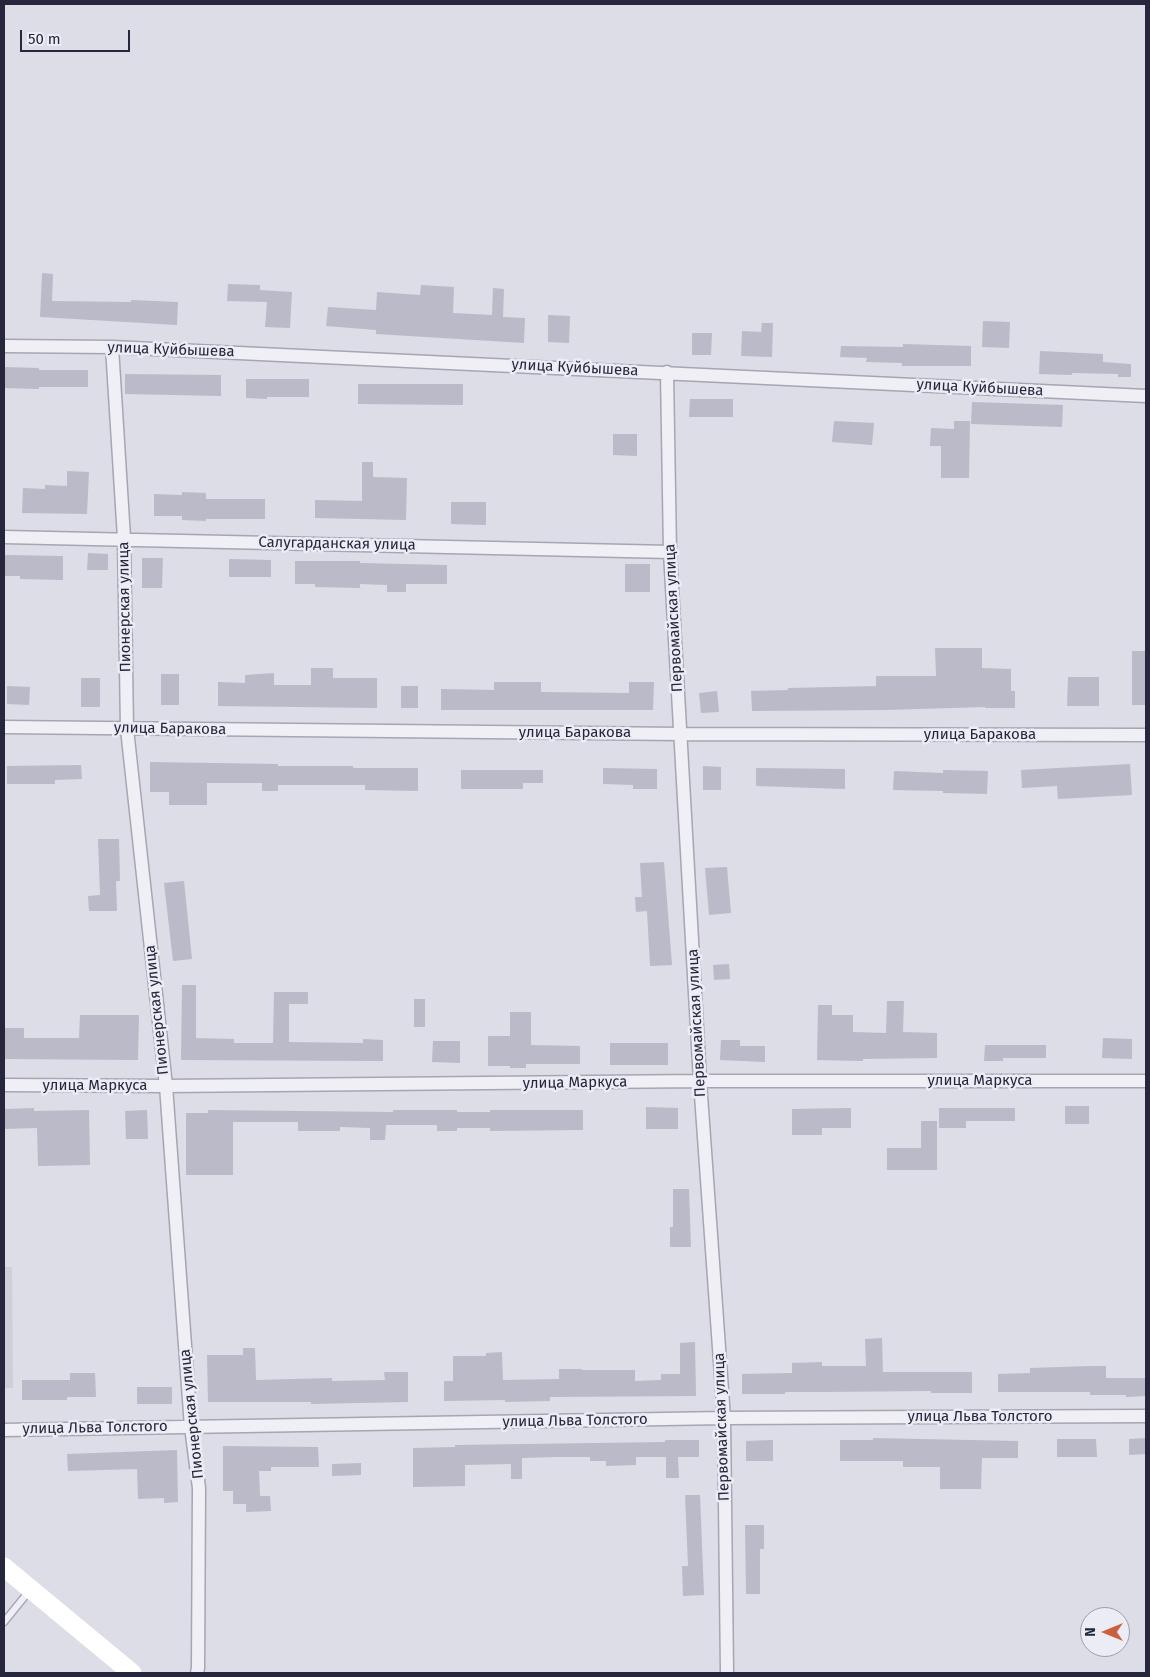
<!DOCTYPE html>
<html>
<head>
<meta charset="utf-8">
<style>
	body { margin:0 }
	#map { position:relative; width:1150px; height:1677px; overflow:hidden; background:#dcdde6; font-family:"Fira Sans",sans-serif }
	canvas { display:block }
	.frame { position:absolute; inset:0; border:5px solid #26263d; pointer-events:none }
	.north { position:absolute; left:1080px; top:1607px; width:50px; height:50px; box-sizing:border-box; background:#ececf4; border:1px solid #9d9dab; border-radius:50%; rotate:270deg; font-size:14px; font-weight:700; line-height:20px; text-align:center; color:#26263d }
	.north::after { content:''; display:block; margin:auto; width:18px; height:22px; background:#cd5e40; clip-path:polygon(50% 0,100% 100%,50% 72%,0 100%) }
	.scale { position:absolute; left:20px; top:30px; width:110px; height:22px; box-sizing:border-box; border:2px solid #26263d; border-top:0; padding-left:6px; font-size:15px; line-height:18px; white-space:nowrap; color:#26263d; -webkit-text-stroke:4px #ececf4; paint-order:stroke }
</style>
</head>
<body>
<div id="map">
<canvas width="1150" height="1677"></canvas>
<div class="frame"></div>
<div class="north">N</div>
<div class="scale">50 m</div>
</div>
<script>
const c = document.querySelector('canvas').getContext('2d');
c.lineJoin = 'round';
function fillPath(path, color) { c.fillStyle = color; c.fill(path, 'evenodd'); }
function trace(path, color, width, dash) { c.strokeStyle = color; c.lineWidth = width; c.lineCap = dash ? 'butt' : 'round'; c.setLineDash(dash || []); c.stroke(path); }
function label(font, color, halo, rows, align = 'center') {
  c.font = font + ' "Fira Sans",sans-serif'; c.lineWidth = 5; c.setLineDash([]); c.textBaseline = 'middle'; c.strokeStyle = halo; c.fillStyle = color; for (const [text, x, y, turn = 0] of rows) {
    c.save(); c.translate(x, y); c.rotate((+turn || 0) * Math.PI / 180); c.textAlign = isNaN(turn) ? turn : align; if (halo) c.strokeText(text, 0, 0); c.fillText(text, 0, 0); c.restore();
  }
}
const built = new Path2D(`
	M4,1267H12L13,1388H4Z`);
const building = new Path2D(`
	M42,273L53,274L52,301L131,302V300L178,302L177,325L40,317Z
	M228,284L260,285V290L292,292L290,328L265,327L267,302L227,301Z
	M421,285L454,287L453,313L492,315L493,288L504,289L503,317L525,318L524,343L376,334V330L326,326L328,307L376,310L377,292L420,295Z
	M548,315L570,316L569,343L548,342Z
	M983,321L1010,322L1009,348L982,347Z
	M762,323H773L772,357L741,356L742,331L761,332Z
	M692,333H712L711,355H692Z
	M903,344L971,346V366H902V363L866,362L867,358L840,357L841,346L903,347Z
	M1040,351L1103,354V362L1131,364V377H1118V374L1072,373V375L1039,374Z
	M4,367L39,368V370H88V387H39V389L4,388Z
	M125,374L221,375V396L125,394Z
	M246,379H309V397H267V399L246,398Z
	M358,384H463V405L358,404Z
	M690,399H733V417H689Z
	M972,402L1063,405L1062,427L971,424Z
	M834,421L874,423L872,445L832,442Z
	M954,421H970L969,478H941V446H930L931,428L954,429Z
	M613,434H637V456L613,455Z
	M362,462H373V477L407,478L406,520L315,518V500L362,501Z
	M67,471L89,472L87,514L22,513L23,488L45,489V485L67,486Z
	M182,492L206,493V499H265V519H206V521L182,520V516H154V494L182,495Z
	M451,502H486V525L451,524Z
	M88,553L108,554V570H87Z
	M4,555L63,556V580L20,579V576H4Z
	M142,558H163L162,588H142Z
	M229,559L271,560V577H229Z
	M295,561H360V563L447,565V584H406V592H387V585L360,584V588L315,587V584H295Z
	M625,564H650V592H625Z
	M935,648H982V668L1011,669V691H1015V708H985V707L886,710L752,711L751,691L788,690V688L876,686V676H936Z
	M1132,651H1146V705H1132Z
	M311,668H333V678H377V708L218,706V682L245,683V675L274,673V685H311Z
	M161,674H179V705H161Z
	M1068,677H1099V706H1067Z
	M81,678H100V707H81Z
	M494,682H541V692L629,693V682H654L653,710H441V689L494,690Z
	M7,686L30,687L29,705L7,704Z
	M401,686H418V708H401Z
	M717,691L719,712L701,713L699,693Z
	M150,762L278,764V766H353V768H418V791L365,790V785H278V791H262V783H207V805H169V792H150Z
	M1130,764L1132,795L1058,799L1057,786L1022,788L1021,770Z
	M81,765L82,779L55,780V784H7V766Z
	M703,766L721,767V790H703Z
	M603,768L657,769V789H633V785L603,784Z
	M756,768L845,769V789L756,786Z
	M461,770H543V783H523V789H461Z
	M943,770L988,771L987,794L943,793V791L893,790L894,771L943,773Z
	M98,839H119L120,881H116L117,911H89L88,896L100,895Z
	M664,862L672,965L650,966L647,911L636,912L635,897H642L640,863Z
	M727,867L731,913L709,915L705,868Z
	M184,881L192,959L173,961L164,883Z
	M729,964L730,979L714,980L713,965Z
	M182,985H196V1038L234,1039V1043H273L274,992H308V1004H289V1042L363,1043V1039L383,1040V1061L181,1060Z
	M414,999H425V1027H414Z
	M887,1001H904L903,1032L937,1033V1058L863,1059V1061L817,1060L818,1005H832V1015H853V1032L886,1033Z
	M510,1012H531V1045L580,1046V1064H526V1068H510V1066H488V1036H510Z
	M80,1015H139L138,1060L4,1059V1028H24V1038H79Z
	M1103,1038L1132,1039V1059L1102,1058Z
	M721,1040H740V1046H765V1062L720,1060Z
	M433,1041H460V1063L432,1062Z
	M610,1043H668V1065H610Z
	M985,1045H1046V1058H1003V1061H984Z
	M1065,1106H1089V1124H1065Z
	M646,1107L678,1108V1129H646Z
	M34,1108V1111L89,1110L90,1165L38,1166L37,1128L4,1129V1109Z
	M851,1108V1128H822V1135H792V1109Z
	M939,1108H1015V1121H966V1128H939Z
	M147,1110L148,1139H126L125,1111Z
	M208,1110L393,1112V1110H457V1112H490V1110H583V1130L490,1131V1128H457V1131H437V1125H386L385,1140H370V1128L340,1127V1131H298V1122H233V1175H186V1113H208Z
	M921,1121H937V1170H887V1148H921Z
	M673,1189H689L691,1247H670V1227H673Z
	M882,1338L883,1372H972V1393H931V1391L822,1392H785V1394H742V1374L792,1373V1363L822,1362V1366H866L865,1339Z
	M695,1342L696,1396L550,1397V1401L505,1402V1400L444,1401V1381H453V1356H486V1353L502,1352L503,1380L559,1379V1369H582V1370H635V1381L661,1380V1374H680V1343Z
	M243,1348H255L256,1380L332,1378V1381L385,1380L384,1372H408V1402L311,1404V1402H208L207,1355H243Z
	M1090,1366H1106V1378H1146V1396L1126,1397V1395H1090V1392H998V1374L1030,1373V1368Z
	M70,1373H95L96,1397H67V1400H22V1380H70Z
	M137,1387H172V1404H137Z
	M873,1438L1018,1441V1458H982L981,1489H940V1467H903V1461H840V1440H873Z
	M1146,1438V1454L1129,1455V1439Z
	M1057,1439H1096L1097,1457H1057Z
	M665,1440H699V1457H678L679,1478H666V1457H636V1465L606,1466V1461H590V1457H557L522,1458V1479H511V1464L465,1465V1486L413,1487V1448L455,1447V1445L665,1442Z
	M773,1440V1461H746V1441Z
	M223,1446L318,1447L319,1467H271V1471H259L260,1496H270L271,1511L246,1512V1504H233V1491H223Z
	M177,1450L178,1502L164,1503V1498L138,1499L137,1469L68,1471L67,1454Z
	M361,1463V1475L332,1476V1464Z
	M685,1495H700L704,1595L683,1596L682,1566H688Z
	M745,1525H764V1549H760V1594H746Z`);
const service = new Path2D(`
	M4,1622L30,1590`);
const minor = new Path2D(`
	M4,346L112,347L1146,396
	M112,347L124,538L127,729L166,1086L191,1427L199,1488L198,1668L197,1673
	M667,372L670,552L700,1081L724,1418L727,1673
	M4,537L670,552
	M4,727L680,734L1146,735
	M4,1085L166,1086L700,1081H1146
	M4,1430L724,1418L1146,1416`);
const secondary = new Path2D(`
	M4,1567L132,1673`);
const streetNames = [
	["улица Куйбышева",171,350,2],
	["улица Куйбышева",575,368,3],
	["улица Куйбышева",980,388,3],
	["Салугарданская улица",337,544,1],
	["Пионерская улица",125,607,-91],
	["Первомайская улица",674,618,-93],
	["улица Баракова",170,729,1],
	["улица Баракова",575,733],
	["улица Баракова",980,735],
	["Пионерская улица",157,1010,-96],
	["Первомайская улица",697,1023,-93],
	["улица Маркуса",980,1081],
	["улица Маркуса",575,1083,-1],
	["улица Маркуса",95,1086],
	["Пионерская улица",192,1414,-96],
	["улица Льва Толстого",980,1417],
	["улица Льва Толстого",575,1421,-1],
	["Первомайская улица",722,1427,-92],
	["улица Льва Толстого",95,1428,-1]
];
fillPath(built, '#cecfdb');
fillPath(building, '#babac9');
trace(service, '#a5a6b3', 9);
trace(minor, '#a5a6b3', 15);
trace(service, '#efeff5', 6);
trace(minor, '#efeff5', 12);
trace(secondary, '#fff', 19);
label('15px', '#26263d', '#ececf4', streetNames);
</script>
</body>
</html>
